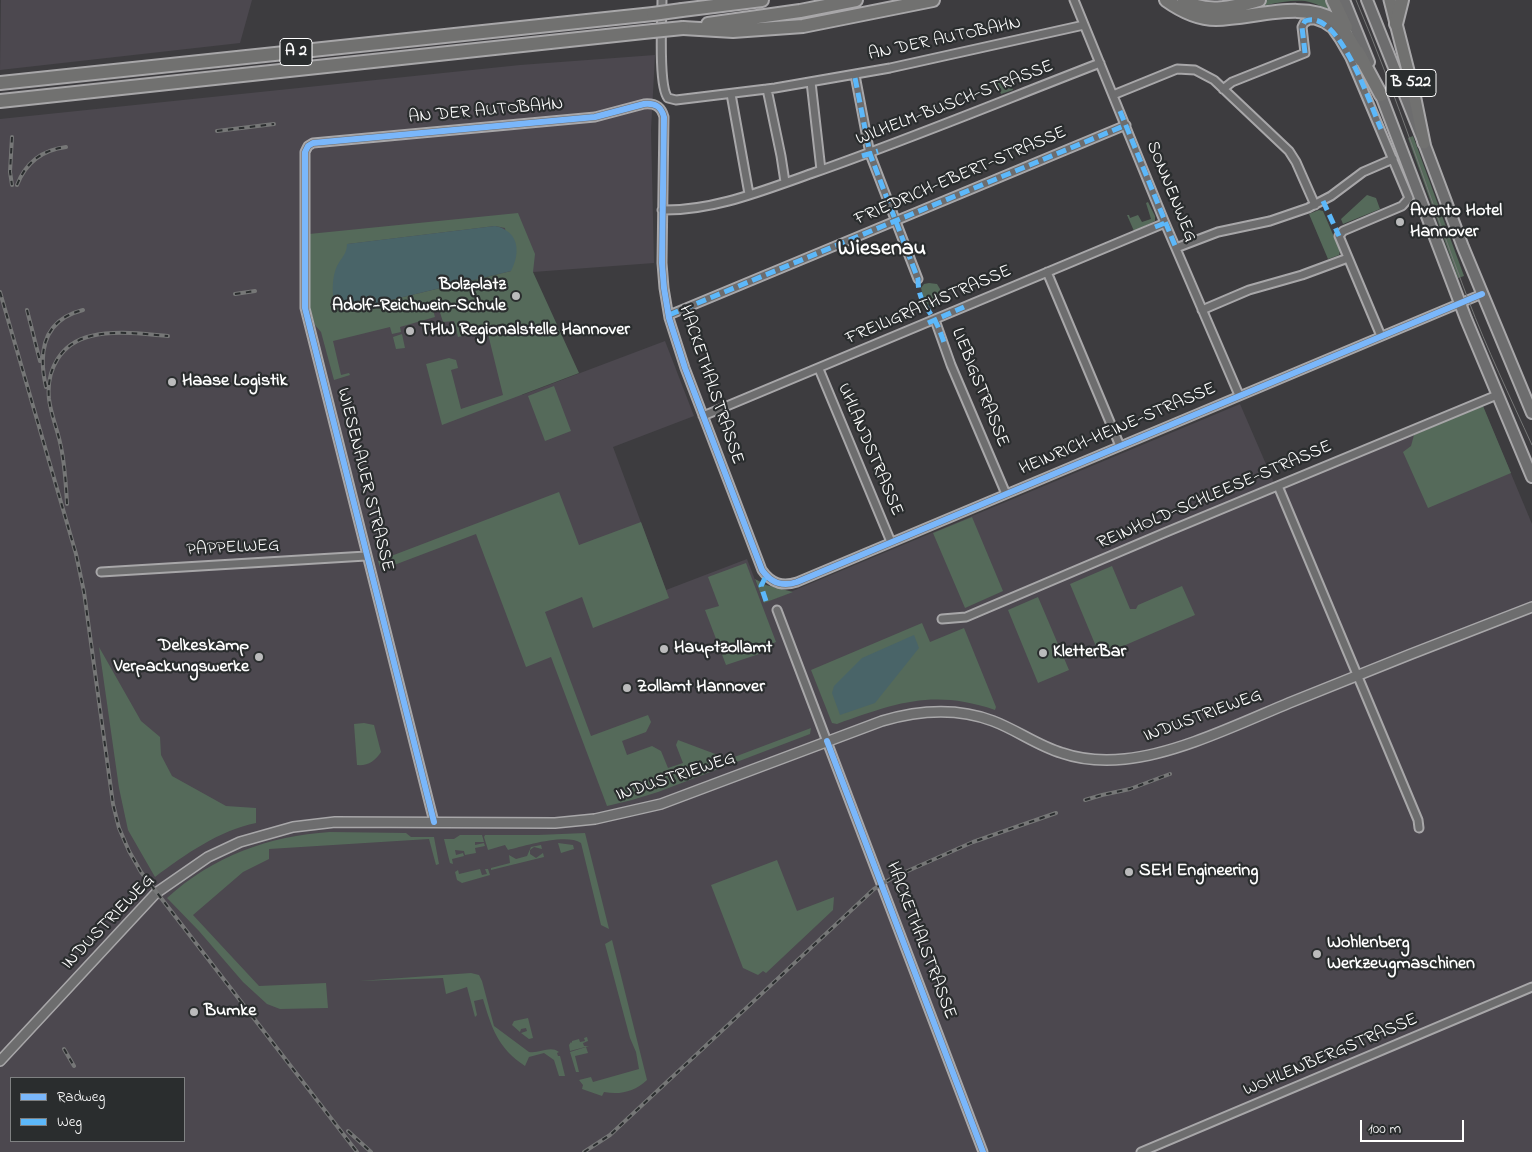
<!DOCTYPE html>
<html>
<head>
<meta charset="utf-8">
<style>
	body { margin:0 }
	#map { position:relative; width:1532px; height:1152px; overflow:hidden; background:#3d3c3f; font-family:"Indie Flower",sans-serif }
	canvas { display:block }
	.legend { position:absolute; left:10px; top:1077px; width:175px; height:65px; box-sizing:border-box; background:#2a2d2e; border:1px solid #7f8182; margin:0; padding:6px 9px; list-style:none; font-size:15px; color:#fff }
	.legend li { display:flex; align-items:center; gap:10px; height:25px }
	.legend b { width:25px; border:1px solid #7f8182 }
	.scale { position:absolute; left:1360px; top:1120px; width:104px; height:22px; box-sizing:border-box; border:2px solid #fff; border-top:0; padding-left:6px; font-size:15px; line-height:18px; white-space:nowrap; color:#fff; -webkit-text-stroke:4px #2a2d2e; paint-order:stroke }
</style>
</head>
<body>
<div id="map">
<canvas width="1532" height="1152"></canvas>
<ul class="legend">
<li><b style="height:6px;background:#7ab7fb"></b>Radweg</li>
<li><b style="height:6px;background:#5cb8fa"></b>Weg</li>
</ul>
<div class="scale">100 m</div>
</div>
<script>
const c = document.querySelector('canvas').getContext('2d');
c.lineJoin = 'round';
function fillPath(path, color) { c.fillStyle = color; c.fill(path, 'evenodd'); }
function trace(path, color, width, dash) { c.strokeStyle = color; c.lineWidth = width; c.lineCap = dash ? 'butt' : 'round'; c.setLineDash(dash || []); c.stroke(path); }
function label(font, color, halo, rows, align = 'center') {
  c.font = font + ' "Indie Flower",sans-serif'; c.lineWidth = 4.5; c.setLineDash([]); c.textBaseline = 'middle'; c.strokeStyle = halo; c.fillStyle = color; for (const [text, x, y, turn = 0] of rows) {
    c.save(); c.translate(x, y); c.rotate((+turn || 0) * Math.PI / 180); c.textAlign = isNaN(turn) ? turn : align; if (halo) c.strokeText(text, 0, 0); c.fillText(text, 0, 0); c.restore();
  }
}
const built = new Path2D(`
	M1,0H252L240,43L0,70Z
	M655,55L651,130L654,263L533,272L522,395L665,341L694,416L613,447L666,590L747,559L764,603L1240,404L1275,485L1479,397L1532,524V1152H0V119L520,65ZM11,1078H184V1141H11Z`);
const green = new Path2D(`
	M1172,0H1180L1198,10L1213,12L1236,9L1268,0H1329L1337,15C1327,9 1317,3 1305,1C1293,0 1280,2 1267,5C1232,14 1204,23 1172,0Z
	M1009,77L1013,90L1001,94L996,82Z
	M1413,136L1464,276L1458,278L1408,138Z
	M1367,195L1376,198L1380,209L1343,224L1341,219Z
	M1148,202L1155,216V221L1134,231L1127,215H1129L1130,218L1138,215L1142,222L1151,219L1146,203Z
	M1319,210L1323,211L1340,251L1339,255L1328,259L1309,214Z
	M518,213L535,254L533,272L579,373L442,425L426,364L449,358L456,360L458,368L451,370L461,409L503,395L487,330L458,337L454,321L443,322L436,300L431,302L435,317L400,327L401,332L392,334L390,327L333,341L341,375L349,373L350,375L334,380L321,332L315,325L310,309L309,234ZM495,226L505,228L511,271L345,311L337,267L347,252L348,244Z
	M929,283L937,284L940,289L939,302L934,309C925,306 923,296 921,288L924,284Z
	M402,334L405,348L396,349L393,337Z
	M554,386L571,431L545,441L528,396Z
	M1483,406L1511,473L1428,508L1403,452L1411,446L1414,435Z
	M559,492L579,545L641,522L669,598L593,628L582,597L545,612L591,736L648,715L651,722L646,732L622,741L627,755L652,746L661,751L668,768L683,763L676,745L678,740L718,755L721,762L811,728L810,734L658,792L632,800L607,806L551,657L526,667L476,534L381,570L378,561Z
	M972,517L1003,591L965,608L933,533Z
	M746,563L776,642L766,646L768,651L726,665L705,610L719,606L708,577Z
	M1112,566L1130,609H1136L1138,605L1182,586L1195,615L1100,656L1070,584Z
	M755,579L766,585L793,592L764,603Z
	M1038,597L1069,670L1038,683L1008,610Z
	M922,623L930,642L964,628L996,707L995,710C933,689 896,703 837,724L832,723L811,670Z
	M99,647L141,721L160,737L161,755L172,776L226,806L256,808V823C220,830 184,855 155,877L128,830L119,788Z
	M364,723L374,725L381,752C375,761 368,766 357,765L354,724Z
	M330,832L406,833L411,837H434L439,864L436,865L429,839L269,849V859L243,872L193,915L259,986L326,983L328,1008L280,1009L267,1004L243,982L199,931L167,898C213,856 269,836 330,832Z
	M585,833L609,929L601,925L581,843C566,833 524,846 508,850L505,845L488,850L484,837L485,835H538Z
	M460,835H482L484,842H475V845L484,843L485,846L475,848L476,853L465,855L464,851L455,850L456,855L463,853L464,856L452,859L453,864L450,863L444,839H454Z
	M558,843L573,845L574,849L561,853Z
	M541,845L542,849L534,847L530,850V854L536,858L543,853L544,857L491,870V868L510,863L509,855L516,859L527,856L531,847Z
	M777,860L797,911L834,897L833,910L766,973L763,971L758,975L743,968L711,885Z
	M480,869L482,875L487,874L485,869H488L490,875L462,883L457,880L455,872L458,870L459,874Z
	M612,940L647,1080C634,1092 620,1095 604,1092L602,1096L582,1089L583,1085L579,1080L591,1077L593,1082L639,1069L636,1052L630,1038L605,944Z
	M471,973L479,975L482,981L494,1026L529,1052C539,1054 550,1045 559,1052L557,1053L558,1056H560L565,1076H559L554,1060L544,1053L529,1057L525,1066C498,1048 492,1029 483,999L474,1001L477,1015L475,1017L467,987L446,994L443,978L359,981Z
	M528,1018L533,1038L529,1039L521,1033L527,1031L526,1028L521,1029L520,1032L512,1025L514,1021Z
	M587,1037L588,1041L583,1043L584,1046H589L570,1051L569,1045L571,1042L572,1043V1041L579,1039L580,1042L585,1041L584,1038Z
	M586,1047L588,1053L575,1056L579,1072H576L570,1052Z`);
const water = new Path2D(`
	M495,226C519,231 521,252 511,271L345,311L334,303C332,291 332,277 337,266C341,258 347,254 347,244Z
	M914,635L919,648L875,703L840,715L832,693L834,686L862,658Z`);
const minor = new Path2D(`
	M662,0C662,19 658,86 668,98
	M1074,0L1165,223L1239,395
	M855,75L870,154L918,279
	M811,82L821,170
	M767,89L781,156L785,182
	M1223,89L1232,82L1305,53L1302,27L1304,23L1309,20H1315L1323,23L1332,29L1339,39L1350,58L1409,198L1402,206L1343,231L1339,236L1381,336
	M731,94L749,194
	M1113,95L1177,69L1195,70L1214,80L1289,151L1296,162L1315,205
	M668,98L676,100L775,88L890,68L1084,25
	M662,210C714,211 764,190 813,173C910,139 1004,100 1100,63
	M1176,248L1218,232L1270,221L1308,208L1331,196L1363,172L1393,159
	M1047,272L1120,446
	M1202,310L1249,290L1302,275L1348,258
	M669,315L1126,125
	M935,320L951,365L1006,494
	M819,369L891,542
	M703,416L1165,223
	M1278,486L1418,820L1419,828
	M101,572L366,556
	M777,610L983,1152
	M942,619L966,617L1164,533L1497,395
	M434,822L305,308V152L308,146L313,143L595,117L644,104C655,103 661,106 664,117L662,263L664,288L669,318L685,368L762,570C771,583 782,587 797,582L1482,294
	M1141,1152L1532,987`);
const tertiary = new Path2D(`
	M0,1061L156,893L208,857L240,842L293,827L335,822L555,823L595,819L661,804L882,721C919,710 956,707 993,721C1017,730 1038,746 1062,753C1082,760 1104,761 1125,759C1177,754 1241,723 1289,703C1370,670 1451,638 1532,607`);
const secondary = new Path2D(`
	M1344,0L1369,62
	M1367,0L1424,143L1463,247L1532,413
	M1379,90L1466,319L1532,477`);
const trunk = new Path2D(`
	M1390,0L1414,94L1424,143`);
const motorway = new Path2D(`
	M1166,0C1180,10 1198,19 1216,19C1255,18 1303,0 1336,21C1346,32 1354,47 1361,60
	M1184,0C1206,15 1235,7 1259,0
	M1333,0L1346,27
	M682,10L762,0
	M708,24L800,11L856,0
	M1396,24L1402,0
	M683,28L733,31L803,26L933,0
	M1358,52L1381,95
	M0,83L653,14
	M0,101L653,31`);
const tram = new Path2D(`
	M1356,0C1398,98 1430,200 1468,299C1487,349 1510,397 1532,445`);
const rail = new Path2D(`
	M217,131L274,124
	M12,137L10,172L12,185
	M17,185C26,162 42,150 66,147
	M0,292L76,554L84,592L113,804L119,828L129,851L141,872L357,1152
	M235,294L255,291
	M27,310L40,361
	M46,387C38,352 43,320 83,310
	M67,504C66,485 65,466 61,447C58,431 51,415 49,399C46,369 61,343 91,336C116,330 143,334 168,336
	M1085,800L1102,795L1130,789L1170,774
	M64,1049L74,1066
	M348,1131L371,1152
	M584,1152L610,1135L874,889L894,877L973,842L1056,813`);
const motorwayBridge = new Path2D(`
	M653,14L682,10
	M653,31L683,28`);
const quiet = new Path2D(`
	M1305,53L1302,27L1305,21C1339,7 1371,107 1381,129
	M855,78L870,154L918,279C918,298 925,305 934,319C939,327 942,337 945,345
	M1120,111L1176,248
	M862,156L878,151
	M1323,201L1339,236
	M1155,227L1165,223
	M669,315L1126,125
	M928,323L964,307
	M766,601L761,586L766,576`);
const cycleway = new Path2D(`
	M827,741L983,1152
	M434,822L305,308V152L308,146L313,143L595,117L644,104C655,103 661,106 664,117L662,263L664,288L669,318L685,368L762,570C771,583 782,587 797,582L1482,294`);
const markers = [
	[1400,222,5,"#bbbbbc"],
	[516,296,5,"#bbbbbc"],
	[410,331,5,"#bbbbbc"],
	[172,382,5,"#bbbbbc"],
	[664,649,5,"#bbbbbc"],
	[1043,653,5,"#bbbbbc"],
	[259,657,5,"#bbbbbc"],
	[627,688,5,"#bbbbbc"],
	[1129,872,5,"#bbbbbc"],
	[1317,954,5,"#bbbbbc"],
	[194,1012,5,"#bbbbbc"]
];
const shields = [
	[296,52,32],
	[1411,83,50]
];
const shieldNames = [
	["A 2",296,52],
	["B 522",1411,83]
];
const streetNames = [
	["AN DER AUTOBAHN",945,40,-12],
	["WILHELM-BUSCH-STRASSE",955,104,-21],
	["AN DER AUTOBAHN",486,112,-5],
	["FRIEDRICH-EBERT-STRASSE",961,177,-23],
	["SONNENWEG",1170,192,68],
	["FREILIGRATHSTRASSE",929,306,-23],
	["HACKETHALSTRASSE",710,385,71],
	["LIEBIGSTRASSE",979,388,68],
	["HEINRICH-HEINE-STRASSE",1118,430,-23],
	["UHLANDSTRASSE",869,450,67],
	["WIESENAUER STRASSE",364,480,76],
	["REINHOLD-SCHLEESE-STRASSE",1215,496,-23],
	["PAPPELWEG",233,549,-3],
	["INDUSTRIEWEG",1203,717,-20],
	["INDUSTRIEWEG",676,778,-18],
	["INDUSTRIEWEG",109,923,-46],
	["HACKETHALSTRASSE",920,941,69],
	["WOHLENBERGSTRASSE",1331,1056,-23]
];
const poiNames = [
	["Avento Hotel",1410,212],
	["Hannover",1410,233],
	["Bolzplatz",506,286,"right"],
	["Adolf-Reichwein-Schule",506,307,"right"],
	["THW Regionalstelle Hannover",420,331],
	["Haase Logistik",182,382],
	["Delkeskamp",249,647,"right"],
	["Verpackungswerke",249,668,"right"],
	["Hauptzollamt",674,649],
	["KletterBar",1053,653],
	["Zollamt Hannover",637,688],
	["SEH Engineering",1139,872],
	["Wohlenberg",1327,944],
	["Werkzeugmaschinen",1327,965],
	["Bumke",204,1012]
];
const districtNames = [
	["Wiesenau",882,250]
];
fillPath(built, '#4c484f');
fillPath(green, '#556a5a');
fillPath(water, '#496468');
trace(minor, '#a8a7a9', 11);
trace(tertiary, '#a8a7a9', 12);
trace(secondary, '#a8a7a9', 14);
trace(trunk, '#a8a7a9', 15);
trace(motorway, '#a8a7a9', 16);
trace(minor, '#6d6d6e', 7);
trace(tertiary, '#6d6d6e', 9);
trace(secondary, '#6d6d6e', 10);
trace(trunk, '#717170', 11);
trace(motorway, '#717170', 12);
trace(tram, '#767777', 1);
trace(rail, '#767777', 4);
trace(rail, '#2a2d2e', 2, [5.5]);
trace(motorwayBridge, '#a8a7a9', 16, []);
trace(motorwayBridge, '#717170', 12);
trace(quiet, '#5cb8fa', 5, [10, 5]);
trace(cycleway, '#7ab7fb', 6);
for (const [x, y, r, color] of markers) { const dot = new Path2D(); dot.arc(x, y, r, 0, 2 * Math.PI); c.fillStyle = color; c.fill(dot); trace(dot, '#2a2d2e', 2); }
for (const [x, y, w] of shields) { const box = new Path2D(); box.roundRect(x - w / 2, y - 13.5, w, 27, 4); c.fillStyle = '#2a2d2e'; c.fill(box); trace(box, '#fff', 1); }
label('bold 16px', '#fff', null, shieldNames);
label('18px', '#fff', '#2a2d2e', streetNames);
label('bold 18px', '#fff', '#2a2d2e', poiNames, 'left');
label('bold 22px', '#fff', '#2a2d2e', districtNames);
</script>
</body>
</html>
